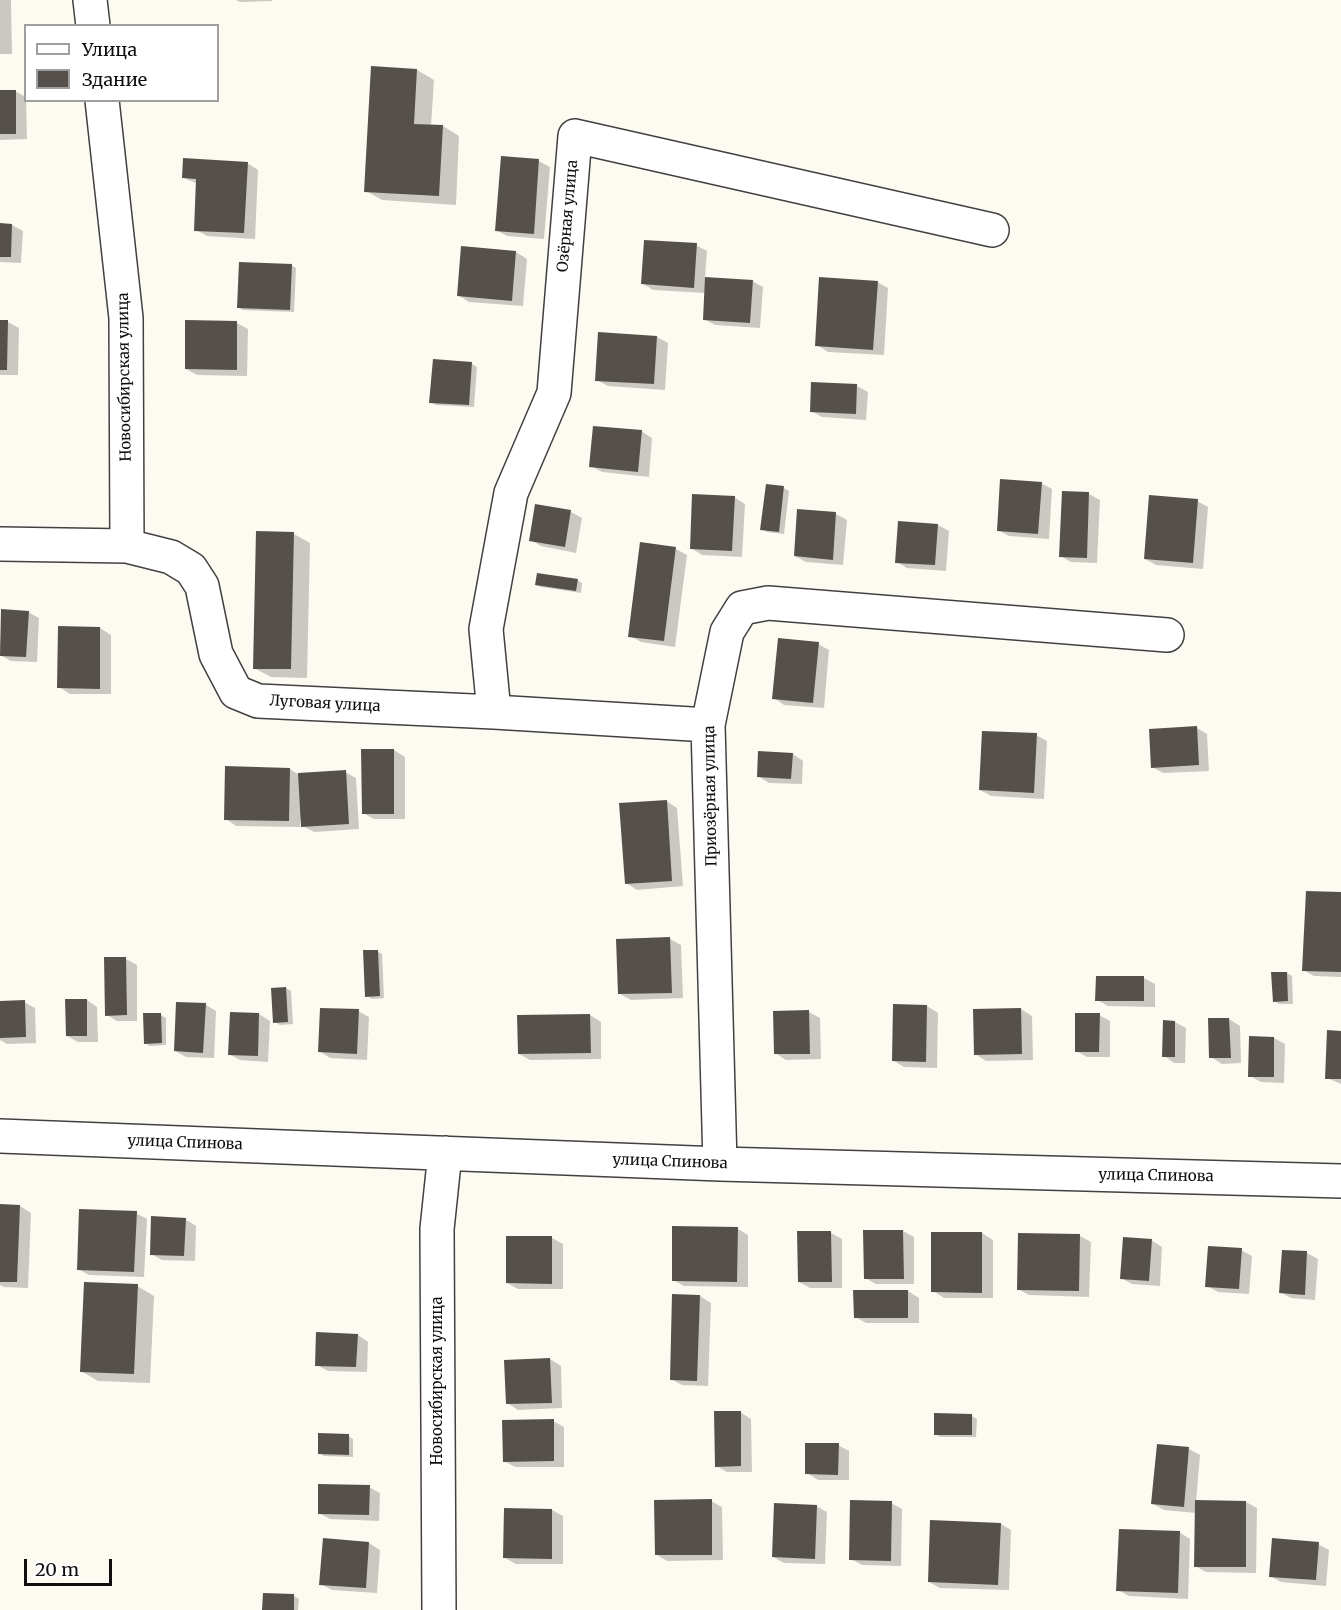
<!DOCTYPE html>
<html>
<head>
<meta charset="utf-8">
<style>
	body { margin:0 }
	#map { position:relative; width:1341px; height:1610px; overflow:hidden; background:#fdfbf1; font-family:Merriweather,serif }
	canvas { display:block }
	.legend { position:absolute; left:24px; top:24px; width:195px; height:78px; box-sizing:border-box; background:#fff; border:2px solid #9f9f9f; margin:0; padding:8px 10px; list-style:none; font-size:18px; color:#0e0e0e }
	.legend li { display:flex; align-items:center; gap:12px; height:30px }
	.legend b { width:30px; border:2px solid #9f9f9f }
	.scale { position:absolute; left:24px; top:1559px; width:88px; height:27px; box-sizing:border-box; border:3px solid #0e0e0e; border-top:0; padding-left:8px; font-size:18px; line-height:21px; white-space:nowrap; color:#0e0e0e; -webkit-text-stroke:4px #fff; paint-order:stroke }
</style>
</head>
<body>
<div id="map">
<canvas width="1341" height="1610"></canvas>
<ul class="legend">
<li><b style="height:8px;background:#fff"></b>Улица</li>
<li><b style="height:16px;background:#56504c"></b>Здание</li>
</ul>
<div class="scale">20 m</div>
</div>
<script>
const c = document.querySelector('canvas').getContext('2d');
c.lineJoin = 'round';
function fillPath(path, color) { c.fillStyle = color; c.fill(path, 'evenodd'); }
function trace(path, color, width, dash) { c.strokeStyle = color; c.lineWidth = width; c.lineCap = dash ? 'butt' : 'round'; c.setLineDash(dash || []); c.stroke(path); }
function label(font, color, halo, rows, align = 'center') {
  c.font = font + ' Merriweather,serif'; c.lineWidth = 6; c.setLineDash([]); c.textBaseline = 'middle'; c.strokeStyle = halo; c.fillStyle = color; for (const [text, x, y, turn = 0] of rows) {
    c.save(); c.translate(x, y); c.rotate((+turn || 0) * Math.PI / 180); c.textAlign = isNaN(turn) ? turn : align; if (halo) c.strokeText(text, 0, 0); c.fillText(text, 0, 0); c.restore();
  }
}
const shadow = new Path2D(`
	M0,0H11L12,54H0Z
	M236,0H272V1L240,2Z
	M372,68L417,70L434,80L431,126H443L459,136L456,205L382,200L366,191Z
	M15,91L26,97L27,139L0,140V92Z
	M502,158L539,161L550,167L544,239L507,236L496,230Z
	M247,163L258,170L255,239L207,236L196,230L198,184L184,178Z
	M0,224L12,225L23,231L21,263L0,262Z
	M696,245L707,251L705,278L752,281L763,287L760,328L715,325L704,319L706,293L653,290L642,283Z
	M516,252L527,259L523,306L469,302L458,295Z
	M291,265L296,268L294,312L243,310L238,307Z
	M877,282L888,288L884,355L828,352L817,345Z
	M0,321L8,322L19,328L18,375H0Z
	M237,323L248,329L247,376L197,375L186,369Z
	M657,337L668,343L665,390L608,386L597,380Z
	M472,364L477,367L474,407L436,405L431,402Z
	M813,383L857,386L868,392L866,420L822,417L811,411Z
	M641,431L652,438L649,477L602,472L591,466Z
	M1041,483L1052,489L1049,539L1009,536L998,530Z
	M767,486L784,488L789,491L784,534L767,532L762,529Z
	M1063,492L1089,494L1100,500L1097,563L1071,562L1060,556Z
	M734,497L745,504L742,557L702,555L691,548Z
	M1197,501L1208,507L1203,569L1156,565L1145,559Z
	M571,512L582,518L576,553L541,546L531,540Z
	M836,514L847,520L843,565L806,562L795,556Z
	M938,525L949,531L946,571L907,568L897,562Z
	M294,534L310,543L307,678L271,677L254,668Z
	M676,549L687,555L675,647L641,642L630,636Z
	M577,580L582,583L581,593L541,587L536,585Z
	M2,611L28,612L39,618L37,662L11,661L0,655Z
	M60,628H100L111,635V694H70L59,687Z
	M818,644L829,650L824,708L784,705L774,698Z
	M1197,728L1207,734L1209,771L1163,773L1152,767Z
	M1036,735L1047,741L1044,799L991,796L980,790Z
	M394,750L405,757V819H374L363,813Z
	M793,754L803,761L802,784L769,783L758,776Z
	M290,769L299,775L345,772L356,778L359,829L314,832L303,826L302,818H300V827L236,826L226,819Z
	M666,801L677,808L683,886L637,890L626,883Z
	M1341,894V977L1314,976L1303,970Z
	M670,939L681,945L683,998L631,1000L620,994L618,940Z
	M377,951L382,954L384,998L372,999L367,996Z
	M126,959L137,965V1021H117L107,1015Z
	M1287,973L1292,976L1293,1004H1279L1274,1001Z
	M1097,977L1144,978L1155,984V1007L1108,1006L1097,1000Z
	M286,988L291,991L293,1024L280,1025L275,1022Z
	M87,1000L97,1007L98,1042H78L67,1036Z
	M24,1002L35,1008L36,1043L7,1044L0,1040V1003Z
	M206,1005L216,1011L214,1058L186,1057L175,1051Z
	M895,1006H927L938,1013L937,1068L904,1067L894,1061Z
	M1021,1009L1032,1016L1033,1060L986,1061L975,1054Z
	M358,1011L369,1017L367,1060L330,1058L319,1051Z
	M774,1012H809L820,1018L821,1059L786,1060L775,1053Z
	M259,1014L270,1021L268,1062L240,1060L229,1054Z
	M161,1015L166,1018V1045L150,1046L145,1043Z
	M590,1015L601,1022V1059L530,1060L519,1054Z
	M1099,1015L1110,1021V1057H1087L1076,1051Z
	M1229,1019L1240,1026L1241,1063L1222,1064L1211,1057L1210,1020Z
	M1175,1022L1186,1028L1185,1063H1174L1164,1056Z
	M1341,1032V1084L1327,1078Z
	M1274,1038L1285,1044L1284,1083L1261,1082L1250,1076Z
	M0,1206H20L31,1213L28,1288L4,1287L0,1285Z
	M136,1213L147,1219L144,1277L89,1275L78,1269Z
	M185,1219L196,1226L195,1261L162,1260L151,1254Z
	M738,1229L748,1235V1287L684,1286L673,1280Z
	M903,1231L914,1237V1284H876L865,1278Z
	M831,1233L842,1239V1288H810L799,1282Z
	M982,1233L993,1240V1298H944L933,1291Z
	M1080,1236L1091,1242L1089,1297L1029,1295L1018,1289Z
	M552,1238L563,1244V1289H518L507,1283Z
	M1151,1240L1162,1247L1160,1286L1132,1284L1121,1278Z
	M1241,1250L1252,1256L1249,1294L1218,1292L1207,1286Z
	M1307,1253L1318,1259L1315,1300L1291,1298L1280,1292Z
	M137,1286L154,1296L150,1383L98,1381L81,1371Z
	M908,1291L919,1298V1323H866L855,1317V1292Z
	M700,1296L711,1303L708,1386L682,1385L671,1379Z
	M358,1335L368,1342L367,1372L328,1371L317,1365Z
	M550,1359L561,1366L562,1408L518,1410L507,1403Z
	M740,1412L751,1419L752,1472H727L716,1466Z
	M972,1416L977,1419L976,1437H940L935,1434Z
	M553,1421L564,1427V1467H515L504,1461Z
	M348,1436L353,1439V1457L324,1456L319,1453Z
	M838,1445L849,1451V1480H818L807,1473Z
	M1158,1446L1189,1449L1200,1455L1196,1502H1246L1257,1508L1256,1573L1206,1572L1195,1566L1196,1513L1164,1510L1153,1504Z
	M369,1487L380,1493L379,1521L330,1519L319,1513Z
	M711,1501L722,1507L723,1560L667,1561L657,1555Z
	M891,1503L902,1509L901,1566L862,1565L851,1559Z
	M816,1506L827,1512L825,1564L784,1563L773,1557Z
	M505,1510H552L563,1516V1564H516L505,1558Z
	M1001,1524L1011,1530L1009,1590L940,1588L929,1582Z
	M1179,1532L1190,1539L1188,1599L1129,1596L1118,1590Z
	M369,1543L380,1550L377,1593L332,1590L321,1584Z
	M1318,1544L1329,1550L1326,1586L1281,1582L1270,1576Z
	M294,1596L299,1599L298,1610H263Z`);
const building = new Path2D(`
	M371,66L417,69L414,124L443,125L439,196L364,192Z
	M0,90H16V134H0Z
	M501,156L539,159L534,234L495,231Z
	M183,158L248,162L244,233L194,231L196,179L182,178Z
	M0,223L12,224L11,257H0Z
	M644,240L697,243L694,288L641,284Z
	M461,246L516,251L512,301L457,296Z
	M239,262L292,264L290,310L237,308Z
	M705,277L753,280L750,323L703,320Z
	M819,277L878,281L873,350L815,346Z
	M0,320H8L7,370H0Z
	M185,320L237,321V370L185,369Z
	M598,332L657,336L654,384L595,381Z
	M433,359L472,362L469,405L429,403Z
	M811,382L857,384L856,414L810,412Z
	M593,426L642,430L638,472L589,467Z
	M1000,479L1042,482L1038,534L997,531Z
	M766,484L784,486L779,532L760,530Z
	M1062,491L1089,492L1087,558L1059,557Z
	M692,494L735,496L732,551L690,549Z
	M1149,495L1198,499L1193,563L1144,559Z
	M535,504L571,510L565,547L529,541Z
	M797,509L836,512L833,560L794,556Z
	M898,521L938,524L935,565L895,563Z
	M256,531L294,532L291,669H253Z
	M640,542L676,547L664,641L628,637Z
	M537,573L578,579L576,591L535,585Z
	M1,609L29,611L26,657L0,656Z
	M58,626L100,627V689L57,688Z
	M778,638L819,642L813,703L772,699Z
	M1197,726L1199,765L1151,768L1149,729Z
	M982,731L1037,733L1034,793L979,790Z
	M361,749H394V814H362Z
	M758,751L793,753L791,779L757,777Z
	M225,766L290,768L289,821L224,820Z
	M346,770L349,824L301,827L298,773Z
	M667,800L672,881L625,884L619,803Z
	M1306,891L1341,892V972L1302,971Z
	M670,937L672,993L618,994L616,939Z
	M363,950H378L380,996L365,997Z
	M104,957H126L127,1015L105,1016Z
	M1271,972H1287L1288,1001L1273,1002Z
	M1096,976H1144V1001H1095Z
	M286,987L288,1022L273,1023L271,988Z
	M65,999H87V1036H66Z
	M25,1000L26,1037L0,1038V1001Z
	M176,1002L206,1003L203,1053L174,1051Z
	M893,1004L927,1005L926,1062L892,1061Z
	M320,1008L359,1009L357,1054L318,1052Z
	M1021,1008L1022,1054L974,1055L973,1009Z
	M809,1010L810,1054H774L773,1011Z
	M230,1012L259,1013L258,1056L228,1055Z
	M143,1013H161L162,1043L144,1044Z
	M1075,1013H1100L1099,1052H1075Z
	M590,1014L591,1053L518,1054L517,1015Z
	M1208,1018H1229L1231,1058H1209Z
	M1163,1020L1175,1021V1057H1162Z
	M1327,1030L1341,1031V1079H1325Z
	M1249,1036L1274,1037V1077H1248Z
	M0,1204L20,1205L17,1282H0Z
	M79,1209L137,1211L134,1272L77,1270Z
	M151,1216L186,1218L184,1256L150,1255Z
	M672,1226L738,1227L737,1282L672,1281Z
	M863,1230H903L904,1279H864Z
	M797,1231H831L832,1282H798Z
	M931,1232H982V1293L931,1292Z
	M1018,1233L1080,1234L1079,1291L1017,1290Z
	M506,1236H552V1284L506,1283Z
	M1123,1237L1152,1239L1149,1281L1120,1279Z
	M1208,1246L1242,1248L1239,1289L1205,1287Z
	M1282,1250L1307,1251L1305,1295L1279,1293Z
	M84,1282L138,1284L134,1374L80,1372Z
	M853,1290H908V1318H854Z
	M672,1294L700,1295L697,1381L670,1380Z
	M316,1332L358,1334L356,1367L315,1366Z
	M550,1358L552,1403L506,1404L504,1360Z
	M714,1411H741V1466L715,1467Z
	M934,1413L972,1414V1435H934Z
	M554,1419V1461L503,1462L502,1420Z
	M318,1433L349,1434V1455L318,1454Z
	M805,1443H839L838,1475L805,1474Z
	M1157,1444L1189,1447L1184,1507L1151,1504Z
	M318,1484L370,1485L369,1515L318,1514Z
	M712,1499V1555H655L654,1500Z
	M850,1500L892,1501L891,1561L849,1560Z
	M1195,1500L1246,1501V1567H1194Z
	M774,1503L817,1505L815,1559L772,1557Z
	M504,1508L552,1509V1559L503,1558Z
	M930,1520L1001,1523L998,1585L928,1582Z
	M1119,1529L1180,1531L1178,1593L1116,1591Z
	M323,1538L369,1542L366,1588L319,1585Z
	M1272,1538L1319,1542L1316,1580L1269,1577Z
	M263,1593L294,1594V1610H262Z`);
const street = new Path2D(`
	M90,0L93,26
	M102,100L126,318L127,546
	M0,544L127,546L171,557L191,569L202,586L216,654L236,692L258,701L494,712L708,725
	M494,712L486,629L511,493L554,393L575,136L992,230
	M0,1136L720,1164L1341,1181
	M720,1164L708,725L727,632L742,608L768,603L1167,635
	M439,1610L437,1229L445,1153`);
const streetNames = [
	["Озёрная улица",568,216,-85],
	["Новосибирская улица",125,377,-91],
	["Луговая улица",325,704,3],
	["Приозёрная улица",711,796,-91],
	["улица Спинова",185,1143,2],
	["улица Спинова",670,1162,2],
	["улица Спинова",1156,1176,1],
	["Новосибирская улица",438,1381,-90]
];
fillPath(shadow, '#0003');
fillPath(building, '#56504c');
trace(street, '#414141', 36);
trace(street, '#fff', 33);
label('15px', '#0e0e0e', '#fff', streetNames);
</script>
</body>
</html>
